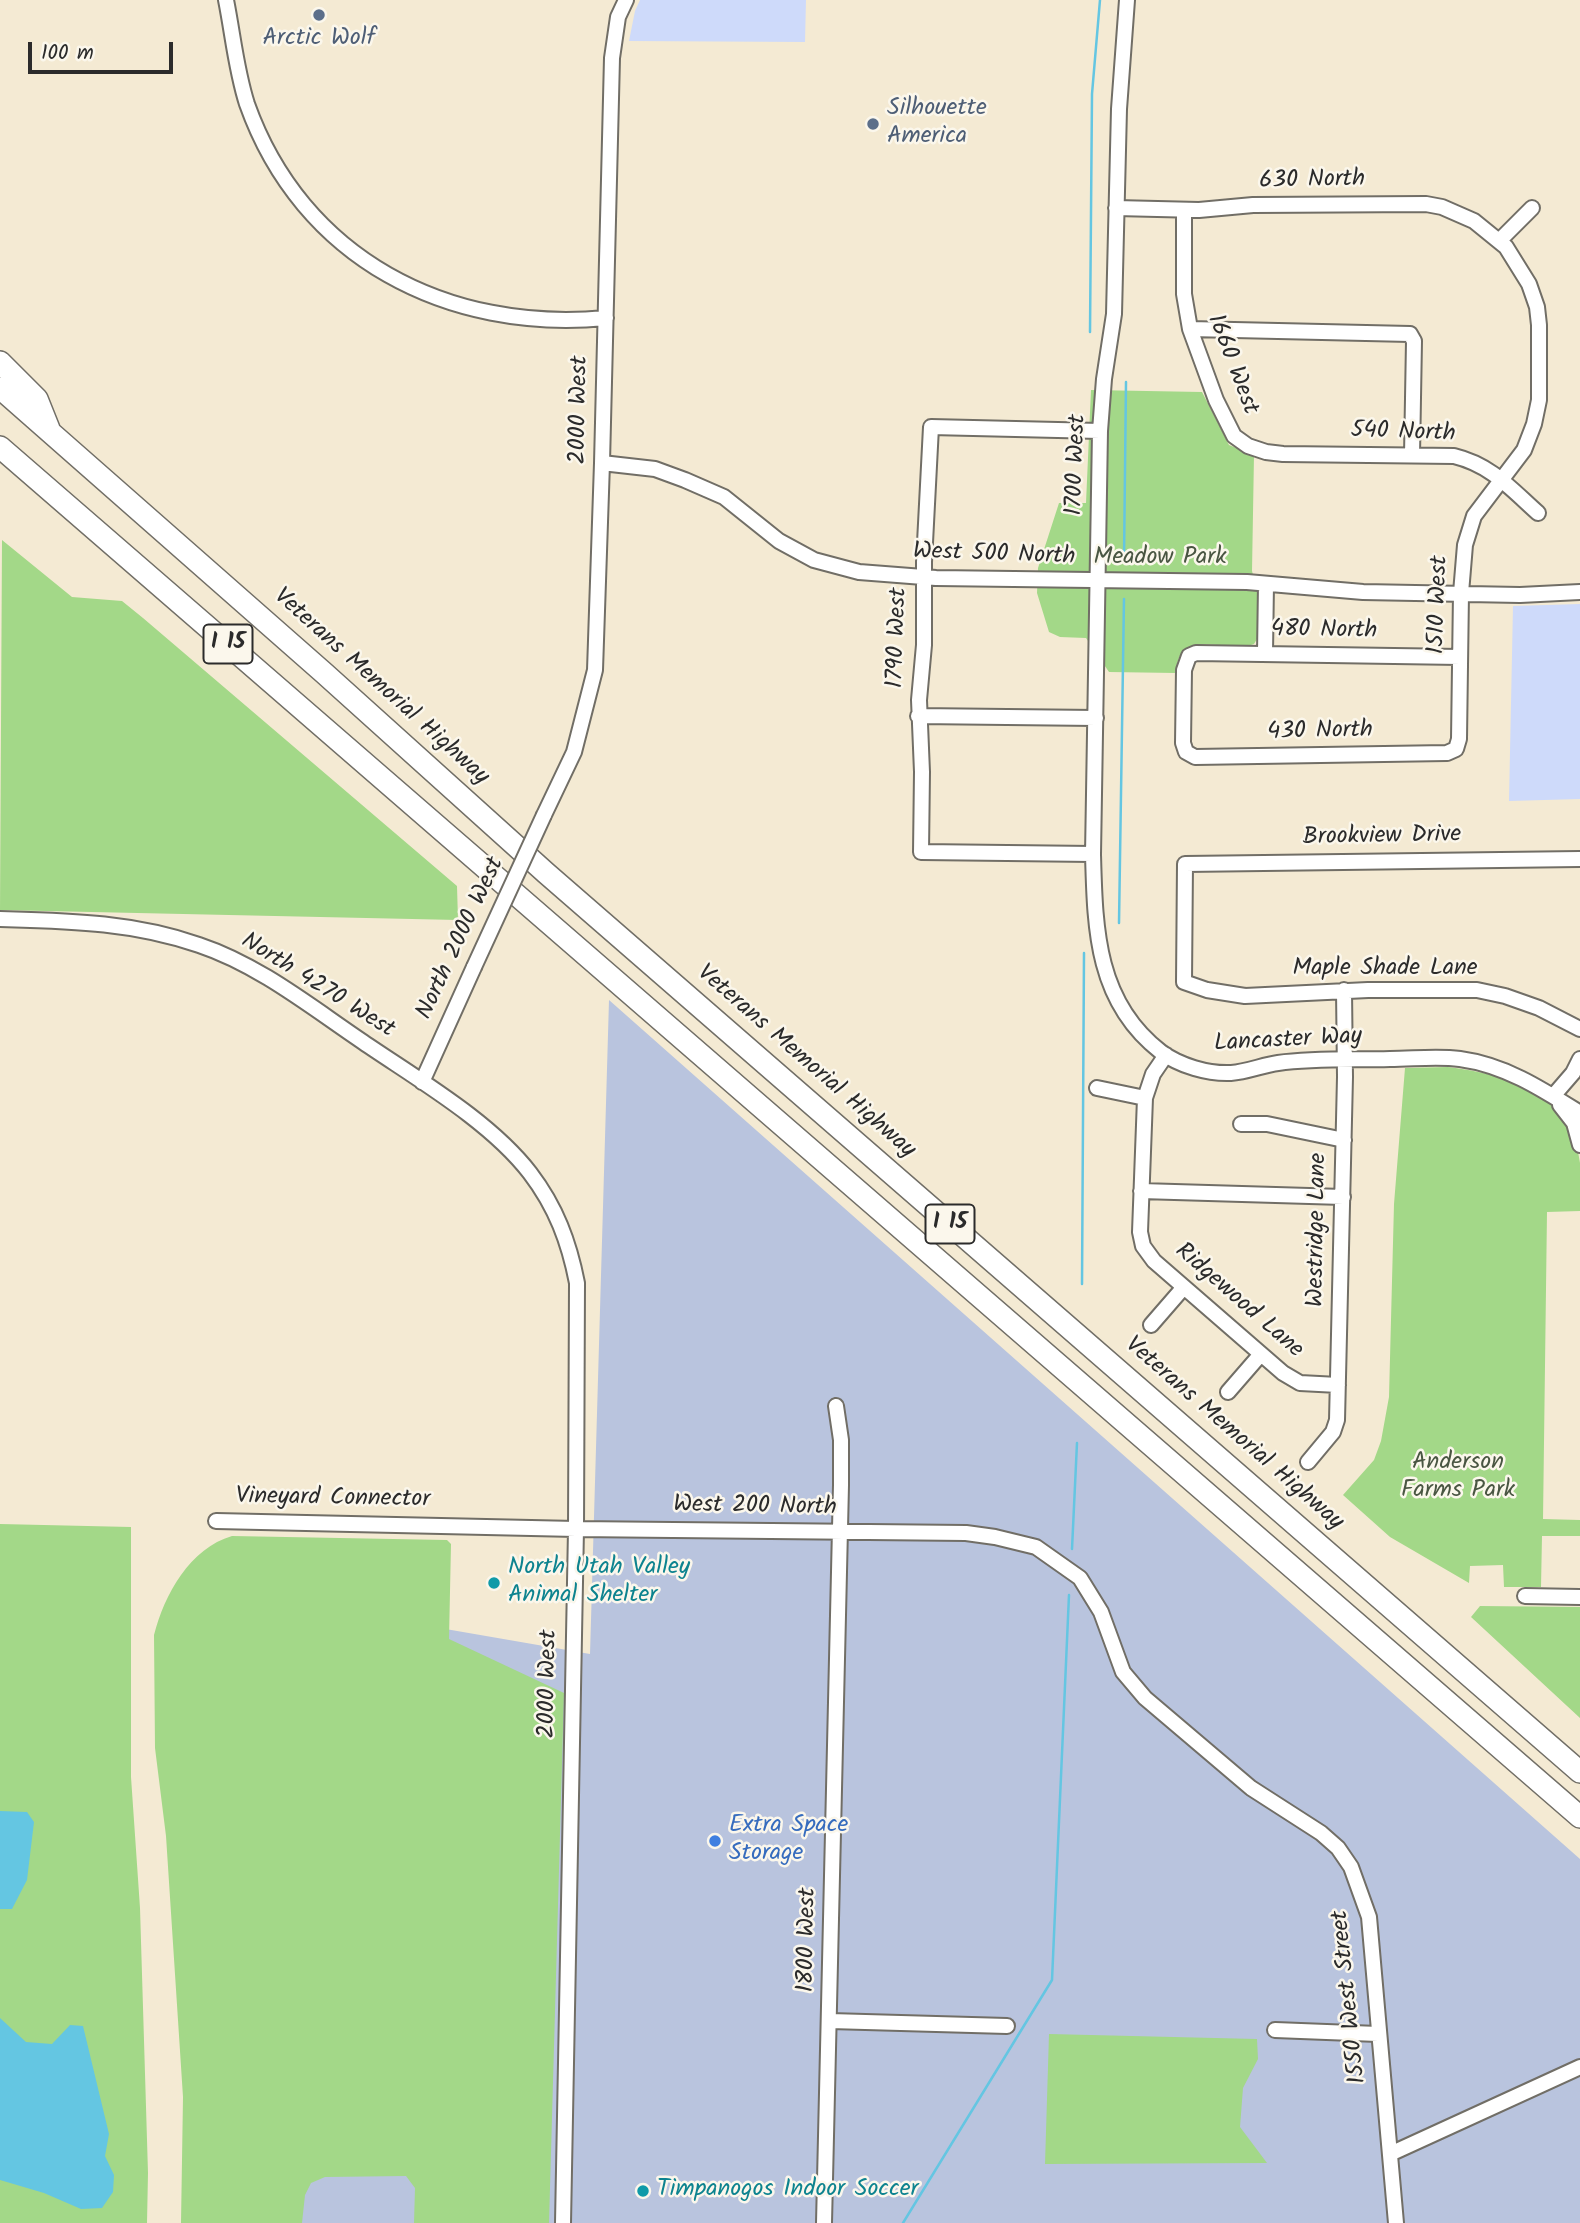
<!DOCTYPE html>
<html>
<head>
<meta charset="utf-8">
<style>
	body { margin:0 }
	#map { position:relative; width:1580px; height:2223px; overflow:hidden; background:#f4ead3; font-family:Kalam,sans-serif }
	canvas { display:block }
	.scale { position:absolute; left:28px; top:42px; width:145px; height:32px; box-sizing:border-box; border:4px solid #2b2b2b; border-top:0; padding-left:9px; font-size:21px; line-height:24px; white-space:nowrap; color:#2b2b2b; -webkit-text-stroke:5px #fbf7ec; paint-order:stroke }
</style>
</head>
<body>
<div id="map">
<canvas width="1580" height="2223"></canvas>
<div class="scale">100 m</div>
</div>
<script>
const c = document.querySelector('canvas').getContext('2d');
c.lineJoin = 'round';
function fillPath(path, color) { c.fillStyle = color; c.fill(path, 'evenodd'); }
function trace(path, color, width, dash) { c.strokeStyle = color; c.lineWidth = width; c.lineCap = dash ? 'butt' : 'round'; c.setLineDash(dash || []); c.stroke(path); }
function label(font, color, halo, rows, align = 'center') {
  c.font = font + ' Kalam,sans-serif'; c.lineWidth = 5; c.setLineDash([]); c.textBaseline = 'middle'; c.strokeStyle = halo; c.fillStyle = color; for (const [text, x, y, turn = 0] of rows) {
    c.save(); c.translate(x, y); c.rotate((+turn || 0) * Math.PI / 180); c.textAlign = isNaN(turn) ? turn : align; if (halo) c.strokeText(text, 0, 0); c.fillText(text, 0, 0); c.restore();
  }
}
const built = new Path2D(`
	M640,0H806L805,42L629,41L635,11Z
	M1580,604V799L1509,801L1513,606Z`);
const industrial = new Path2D(`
	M609,1000L1580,1859V2223H181L330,1609L590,1654Z`);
const green = new Path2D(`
	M1091,390L1202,392L1229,445L1254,455L1252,571L1258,594L1257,639L1254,644C1226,654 1178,626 1176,673L1109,672L1086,638L1060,637L1049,632L1037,593L1038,568L1059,503H1086Z
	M2,540L72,597L122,601L143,618L457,886L458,920L0,910Z
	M1448,1067C1487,1072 1539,1083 1564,1117C1573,1129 1578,1149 1580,1163C1580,1178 1580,1196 1580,1211L1547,1212L1543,1519L1580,1520V1536H1542L1541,1587H1504L1503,1565L1470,1566L1469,1583L1390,1537L1343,1495L1374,1460L1381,1441L1389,1397L1394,1204L1405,1068Z
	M0,1524L131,1527V1777L140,1908L148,2173L147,2223H0Z
	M232,1536L447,1540L451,1544L449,1639L564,1693L549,2223H414L415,2188L406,2176L325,2177L311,2183L305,2195L302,2223H181L183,2097L166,1836L155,1748L154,1635C164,1595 190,1548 232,1536Z
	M1480,1606L1580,1607V1718L1471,1617Z
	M1049,2034L1257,2039L1258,2059L1243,2088L1240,2127L1267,2163L1045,2164Z`);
const water = new Path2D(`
	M0,1811L27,1812L34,1822L27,1880L12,1909H0Z
	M0,2018L26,2042L52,2044L70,2025L83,2026L109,2134L105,2156L114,2175L113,2192L102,2208L81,2209L44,2193L0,2180Z`);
const stream = new Path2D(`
	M1090,332L1092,94L1100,0
	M1124,559L1126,382
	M1119,923L1124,599
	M1082,1284L1084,953
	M1072,1549L1077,1443
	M903,2223L1052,1980L1069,1595`);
const minor = new Path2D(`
	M226,0C233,35 236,70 247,104C302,259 448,333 606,318
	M1127,0L1119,109L1114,314L1104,379L1100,431L1093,854C1095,929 1096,1002 1161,1052C1180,1066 1208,1074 1231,1073C1247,1072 1263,1065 1278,1063C1315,1058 1353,1060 1390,1059C1413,1059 1437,1056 1460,1059C1505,1065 1542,1089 1580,1113
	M1116,208L1199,210L1253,205L1426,204L1442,207L1474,221L1506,247L1529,284L1537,307L1539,325V400L1534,424L1524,450L1474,516L1465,545L1461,593L1459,739L1456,749L1447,753L1195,757L1186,752L1183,743L1184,670L1189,656L1196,653L1460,657
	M1184,210V294L1190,329L1216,400L1234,436L1248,446L1266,452L1283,454L1454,456C1491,465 1510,488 1538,513
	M1500,240L1532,208
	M1190,329L1410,334L1414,341L1412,455
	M602,463L655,469L685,480L724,497L779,541L814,560L859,572L936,578L1247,582L1363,592L1520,595L1580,592
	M1265,653L1266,584
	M918,716L1096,718
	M544,815L574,752L595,670L602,463L612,58L618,17L626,0
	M1093,854L921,852L922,772L919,700L924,645V562L931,427L1100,431
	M1580,859L1185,864L1184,982L1207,990L1245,996L1368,990H1477L1505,996L1539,1008L1580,1029
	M0,919C69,921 133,922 199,945C259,965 311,1007 363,1042C417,1079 490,1121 530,1173C556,1207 569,1242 577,1283L576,1529L563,2223
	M1166,1055L1153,1074L1145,1098L1140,1232L1143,1246L1154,1261L1283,1373L1300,1383L1338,1385
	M422,1082L474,967
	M1097,1088L1145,1098
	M1554,1095L1573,1073L1580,1059
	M1560,1105L1574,1123L1580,1145
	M1241,1124H1267L1344,1140
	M1141,1191L1343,1197
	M1151,1325L1184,1287
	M1228,1392L1261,1354
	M1308,1462L1333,1432L1337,1420L1345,1077L1344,990
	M216,1521L576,1529L966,1533L995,1537L1036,1547L1080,1578L1101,1612L1123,1672L1145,1698L1251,1788L1321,1833L1338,1848L1351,1867L1369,1917L1396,2223
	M1525,1596L1580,1597
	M830,2021L1007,2026
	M1275,2030L1378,2034
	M1390,2154L1580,2067
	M824,2223L841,1485V1440L836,1406`);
const highway = new Path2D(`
	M0,362L37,399L49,429
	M0,388L324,673L546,873L1580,1772
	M0,447L1580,1817`);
const minorBridge = new Path2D(`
	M474,967L544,815`);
const markers = [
	[319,15,7,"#5c6f8a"],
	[873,124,7,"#5c6f8a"],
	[494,1583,7,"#0f9aa8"],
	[715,1841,7,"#3f7fe0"],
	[643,2191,7,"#0f9aa8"]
];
const shields = [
	[228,644,49],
	[950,1224,49]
];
const shieldNames = [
	["I 15",228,644],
	["I 15",950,1224]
];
const serviceNames = [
	["Arctic Wolf",319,40],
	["Silhouette",887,110,"left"],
	["America",887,138,"left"]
];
const streetNames = [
	["630 North",1312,182,-1],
	["1660 West",1231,365,69],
	["2000 West",581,410,-89],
	["540 North",1403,434,2],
	["1700 West",1078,465,-88],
	["West 500 North",994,556,2],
	["1510 West",1440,605,-88],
	["480 North",1324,632,1],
	["1790 West",899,638,-88],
	["Veterans Memorial Highway",380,688,42],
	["430 North",1320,733,-1],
	["Brookview Drive",1382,838,-1],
	["North 2000 West",462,939,-65],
	["Maple Shade Lane",1385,970],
	["North 4270 West",317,987,32],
	["Lancaster Way",1288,1042,-3],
	["Veterans Memorial Highway",805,1063,41],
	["Westridge Lane",1319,1230,-89],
	["Ridgewood Lane",1238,1302,41],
	["Veterans Memorial Highway",1233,1435,41],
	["Vineyard Connector",333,1500,1],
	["West 200 North",755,1508,1],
	["2000 West",550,1684,-89],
	["1800 West",809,1940,-89],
	["1550 West Street",1351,1997,-96]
];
const parkNames = [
	["Meadow Park",1160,559],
	["Anderson",1458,1464],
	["Farms Park",1458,1492]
];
const cultureNames = [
	["North Utah Valley",508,1569],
	["Animal Shelter",508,1597],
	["Timpanogos Indoor Soccer",657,2191]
];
const shopNames = [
	["Extra Space",729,1827],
	["Storage",729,1855]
];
fillPath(built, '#cedafa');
fillPath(industrial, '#b9c4de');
fillPath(green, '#a3d888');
fillPath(water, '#64c6e2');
trace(stream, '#64c6e2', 2.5);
trace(minor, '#716e66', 18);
trace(highway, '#716e66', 24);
trace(minor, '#fff', 14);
trace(highway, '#fff', 21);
trace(minorBridge, '#716e66', 18, []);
trace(minorBridge, '#fff', 14);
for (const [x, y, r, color] of markers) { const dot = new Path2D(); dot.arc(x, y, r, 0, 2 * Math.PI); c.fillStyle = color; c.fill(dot); trace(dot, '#fbf7ec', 2.5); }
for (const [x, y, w] of shields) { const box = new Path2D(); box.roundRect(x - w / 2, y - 19.5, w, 39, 5); c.fillStyle = '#fbf7ec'; c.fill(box); trace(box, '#2b2b2b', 2); }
label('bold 23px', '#2b2b2b', null, shieldNames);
label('24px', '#4e5e75', '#fbf7ec', serviceNames);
label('24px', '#2b2b2b', '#fbf7ec', streetNames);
label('24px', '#495642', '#fbf7ec', parkNames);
label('24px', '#0d838f', '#fbf7ec', cultureNames, 'left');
label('24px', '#366cbe', '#fbf7ec', shopNames, 'left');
</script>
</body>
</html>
